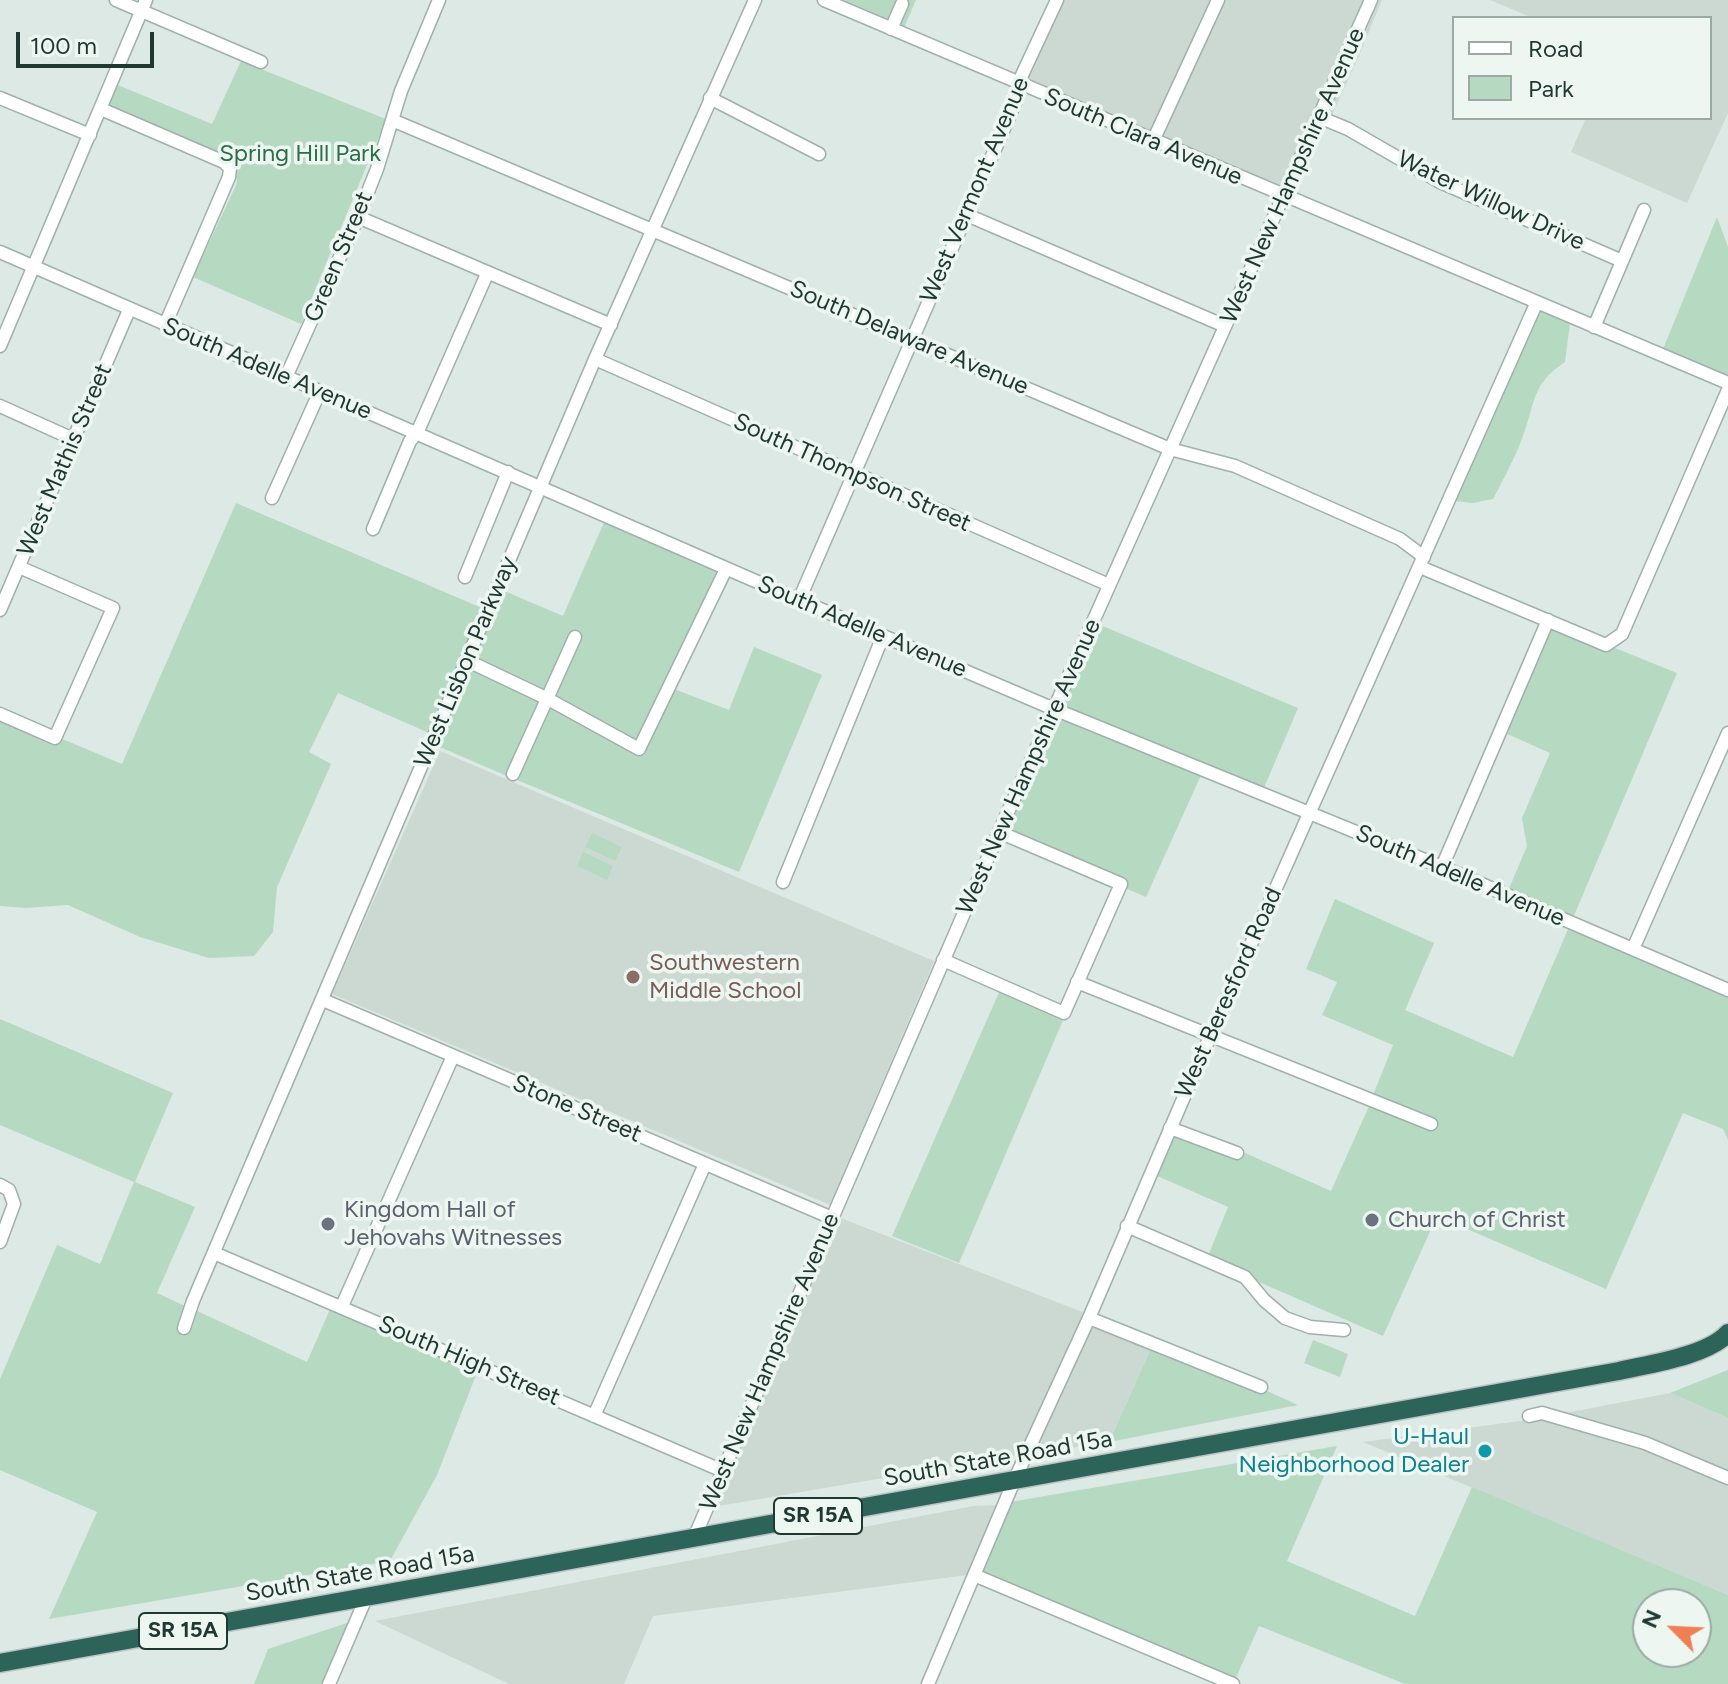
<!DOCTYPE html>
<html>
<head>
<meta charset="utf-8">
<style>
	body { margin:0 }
	#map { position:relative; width:1728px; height:1684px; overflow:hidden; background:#dde9e4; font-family:Figtree,sans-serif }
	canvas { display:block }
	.legend { position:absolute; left:1452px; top:16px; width:260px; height:104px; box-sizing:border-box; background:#eef6f2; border:2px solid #9baaa5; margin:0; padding:10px 14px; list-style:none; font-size:24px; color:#1f3832 }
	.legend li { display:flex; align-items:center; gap:16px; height:40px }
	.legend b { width:40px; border:2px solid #9baaa5 }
	.north { position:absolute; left:1632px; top:1588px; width:80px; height:80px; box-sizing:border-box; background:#eef6f2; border:2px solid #9baaa5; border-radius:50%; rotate:294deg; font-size:22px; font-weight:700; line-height:32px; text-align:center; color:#1f3832 }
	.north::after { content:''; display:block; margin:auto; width:28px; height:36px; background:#ef8055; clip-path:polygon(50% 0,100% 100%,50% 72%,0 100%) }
	.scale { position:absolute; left:16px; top:32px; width:138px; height:36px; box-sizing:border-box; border:4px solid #1f3832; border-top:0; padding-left:10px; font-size:24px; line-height:28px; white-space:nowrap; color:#1f3832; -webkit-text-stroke:6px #eef6f2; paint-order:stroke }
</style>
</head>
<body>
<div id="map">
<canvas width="1728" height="1684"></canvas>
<ul class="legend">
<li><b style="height:10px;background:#fff"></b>Road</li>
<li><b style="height:22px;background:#b6dac1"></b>Park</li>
</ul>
<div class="north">N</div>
<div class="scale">100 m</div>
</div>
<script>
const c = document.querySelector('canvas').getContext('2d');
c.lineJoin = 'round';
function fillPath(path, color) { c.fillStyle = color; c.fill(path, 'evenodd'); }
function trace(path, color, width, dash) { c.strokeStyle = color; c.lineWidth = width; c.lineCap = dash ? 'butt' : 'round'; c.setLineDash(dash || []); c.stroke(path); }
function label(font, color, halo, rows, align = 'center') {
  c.font = font + ' Figtree,sans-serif'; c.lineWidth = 7; c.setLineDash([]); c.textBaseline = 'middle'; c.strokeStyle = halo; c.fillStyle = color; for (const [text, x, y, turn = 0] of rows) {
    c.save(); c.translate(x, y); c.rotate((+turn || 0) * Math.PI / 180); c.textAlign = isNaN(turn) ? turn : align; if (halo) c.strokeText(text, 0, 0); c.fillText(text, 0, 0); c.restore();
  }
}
const built = new Path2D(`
	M1063,0H1212L1151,135L1027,82Z
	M1224,0H1365L1280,190L1160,139Z
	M1377,0H1382L1358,58L1331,117L1326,115Z
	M1490,0H1728V113L1687,203L1571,152L1586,118H1710V18H1533Z
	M440,751L934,961L830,1205L332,994Z
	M838,1217L1085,1313L1019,1455L713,1507Z
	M1092,1324L1151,1348L1109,1442L1032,1454Z
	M1670,1393L1728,1418V1473L1560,1414Z
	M1542,1418L1644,1447L1728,1484V1595L1363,1442Z
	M998,1505L968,1575L653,1616L624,1684H509L375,1621L973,1506Z`);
const green = new Path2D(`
	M835,0H916L903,30Z
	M241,61L386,119L301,324L193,277L237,183L234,160L108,107L118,85L212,124Z
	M1717,217L1728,247V376L1663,349Z
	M1539,310L1570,323L1565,362C1531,385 1536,401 1523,436C1515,458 1504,478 1493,499L1473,503L1454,501Z
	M236,503L482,608L429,733L338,693L309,752L331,764L277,887L273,932L254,956L209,958L140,937L68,905L26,908L0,906V719L57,744L60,738L122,764Z
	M605,520L719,571L636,742L555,697L581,634L571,631L545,693L473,658L502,590L563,616Z
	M1098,624L1298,708L1264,788L1061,706Z
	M1551,627L1608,650L1615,648L1677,673L1573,918L1508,891L1527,846L1522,818L1550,753L1505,733Z
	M754,647L822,675L739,872L517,780L551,706L641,755L674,689L729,710Z
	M469,667L541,701L507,776L442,748H435Z
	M1057,715L1202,773L1146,897L1125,888L1127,882L1006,830Z
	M592,833L622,847L615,861L585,847Z
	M583,852L613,866L607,880L577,866Z
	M1335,899L1434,943L1405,1010L1513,1057L1569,927L1728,995V1140L1723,1129L1683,1113L1606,1289L1437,1216L1383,1336L1252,1279L1208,1256L1228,1207L1155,1175L1173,1134L1240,1160L1243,1152L1331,1191L1370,1104L1433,1130L1437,1122L1373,1095L1393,1045L1322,1015L1337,982L1306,969Z
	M1000,990L1064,1018L959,1263L892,1236Z
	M0,1019L173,1093L135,1182L195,1207L157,1293L185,1306L178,1330L188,1333L195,1310L307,1362L331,1307L478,1370L437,1475L390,1561L49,1619L97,1512L0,1470V1379L57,1245L100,1264L134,1182L0,1125Z
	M1313,1340L1348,1354L1340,1377L1304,1363Z
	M1151,1348L1263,1394L1265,1390L1298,1405L1109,1442Z
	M1728,1370V1418L1670,1393Z
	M1337,1446L1287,1561L1415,1616L1472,1487L1728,1595V1684H1405L1259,1626L1235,1680L980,1573L1010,1502ZM1648,1604H1696V1652H1648Z
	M350,1622L323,1684H254L268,1649Z`);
const minor = new Path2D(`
	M116,0L261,62
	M824,0L1728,383
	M891,29L902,4
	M0,98L90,135
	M710,98L819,154
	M101,109L224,162L230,168L229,177L165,325
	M1319,117L1348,129L1440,182L1622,261
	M392,120L1170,449L1235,466L1400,539L1424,557
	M1153,141L1218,0
	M967,215L1225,326
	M358,217L611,325
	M0,252L799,600L1054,709L1442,867L1728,990
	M1594,327L1644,210
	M0,346L146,0
	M595,359L1109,585
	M286,377L358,217L377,169L401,91L439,0
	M0,406L73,439
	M272,498L320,391
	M373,529L410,441L417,433L487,274
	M1420,567L1606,645L1622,634L1728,390
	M465,577L508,472
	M799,600L1019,94L1022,75L1057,0
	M0,610L129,310
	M466,660L548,699L639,749L726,569
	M0,714L55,738L113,608L19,567
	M513,774L575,637
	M1442,867L1548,620
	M783,882L883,636
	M1633,949L1728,733
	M943,960L1064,1013L1121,884L999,832
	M1077,982L1431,1124
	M323,1000L832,1218
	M1170,1128L1237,1153
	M0,1185L9,1190L14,1204L0,1242
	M1127,1226L1245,1277L1264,1300L1285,1318L1310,1327L1344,1330
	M214,1253L723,1471
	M342,1306L453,1056
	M1089,1318L1261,1387
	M184,1328L193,1301L595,359L755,0
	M594,1416L705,1164
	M1529,1416L1542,1413L1645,1443L1728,1478
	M694,1538L999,832L1371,0
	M974,1575L1233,1684
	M329,1684L366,1598
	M928,1684L1014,1481L1089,1318L1211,1034L1536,304`);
const highway = new Path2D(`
	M0,1663L1619,1371C1649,1364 1707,1356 1728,1333`);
const markers = [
	[633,977,8,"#8d6e63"],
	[1372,1220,8,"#6b7280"],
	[328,1224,8,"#6b7280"],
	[1485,1451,8,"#0f9aa8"]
];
const shields = [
	[818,1516,88],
	[183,1631,88]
];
const shieldNames = [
	["SR 15A",818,1516],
	["SR 15A",183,1631]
];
const streetNames = [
	["South Clara Avenue",1143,137,23],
	["West New Hampshire Avenue",1293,176,-66],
	["West Vermont Avenue",975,190,-67],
	["Water Willow Drive",1491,201,25],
	["Green Street",339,257,-67],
	["South Delaware Avenue",909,338,23],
	["South Adelle Avenue",267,369,23],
	["West Mathis Street",65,460,-67],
	["South Thompson Street",852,473,24],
	["South Adelle Avenue",862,627,23],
	["West Lisbon Parkway",466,662,-67],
	["West New Hampshire Avenue",1029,767,-66],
	["South Adelle Avenue",1460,876,23],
	["West Beresford Road",1229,993,-66],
	["Stone Street",577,1109,23],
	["South High Street",469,1361,23],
	["West New Hampshire Avenue",770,1362,-67],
	["South State Road 15a",998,1459,-10],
	["South State Road 15a",360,1574,-10]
];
const parkNames = [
	["Spring Hill Park",300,154]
];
const educationNames = [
	["Southwestern",649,963],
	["Middle School",649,991]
];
const worshipNames = [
	["Kingdom Hall of",344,1210],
	["Jehovahs Witnesses",344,1238],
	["Church of Christ",1388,1220]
];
const cultureNames = [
	["U-Haul",1469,1437],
	["Neighborhood Dealer",1469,1465]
];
fillPath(built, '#ccd9d3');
fillPath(green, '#b6dac1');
trace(minor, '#a0b0ab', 15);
trace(highway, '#bcc3c2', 21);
trace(minor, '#fff', 12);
trace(highway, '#2c645a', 18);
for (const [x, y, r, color] of markers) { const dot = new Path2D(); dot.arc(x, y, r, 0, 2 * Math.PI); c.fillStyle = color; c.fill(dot); trace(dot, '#eef6f2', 3); }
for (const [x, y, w] of shields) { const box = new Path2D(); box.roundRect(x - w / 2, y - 18, w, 36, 6); c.fillStyle = '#eef6f2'; c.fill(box); trace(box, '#1f3832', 2); }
label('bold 22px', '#1f3832', null, shieldNames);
label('24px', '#1f3832', '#eef6f2', streetNames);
label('24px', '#2b6e47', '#eef6f2', parkNames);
label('24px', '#785e54', '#eef6f2', educationNames, 'left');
label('24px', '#5b616d', '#eef6f2', worshipNames, 'left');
label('24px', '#0d838f', '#eef6f2', cultureNames, 'right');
</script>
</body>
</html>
